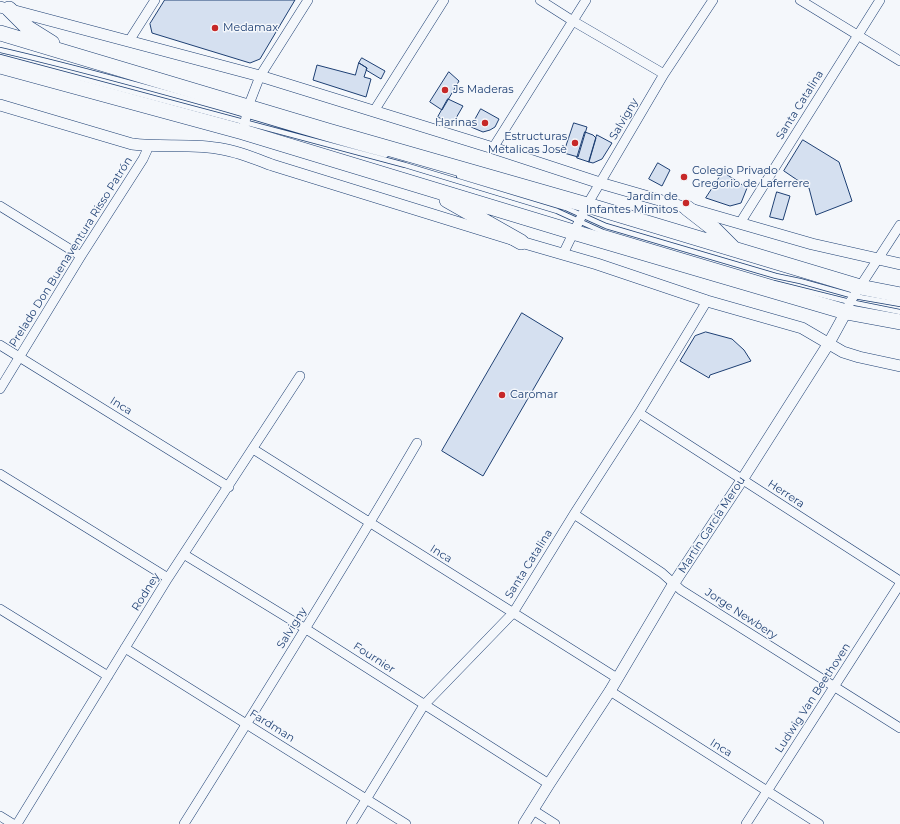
<!DOCTYPE html>
<html>
<head>
<meta charset="utf-8">
<style>
	body { margin:0 }
	canvas { display:block; background:#f4f7fb }
</style>
</head>
<body>
<canvas width="900" height="824"></canvas>
<script>
const c = document.querySelector('canvas').getContext('2d');
c.lineJoin = 'round';
function fillPath(path, color) { c.fillStyle = color; c.fill(path, 'evenodd'); }
function trace(path, color, width, dash) { c.strokeStyle = color; c.lineWidth = width; c.lineCap = dash ? 'butt' : 'round'; c.setLineDash(dash || []); c.stroke(path); }
function label(font, color, halo, rows, align = 'center') {
  c.font = font + ' Montserrat,sans-serif'; c.lineWidth = 3; c.setLineDash([]); c.textBaseline = 'middle'; c.strokeStyle = halo; c.fillStyle = color; for (const [text, x, y, turn = 0] of rows) {
    c.save(); c.translate(x, y); c.rotate((+turn || 0) * Math.PI / 180); c.textAlign = isNaN(turn) ? turn : align; if (halo) c.strokeText(text, 0, 0); c.fillText(text, 0, 0); c.restore();
  }
}
const building = new Path2D(`
	M165,0H295L260,59L250,63L152,33L150,24Z
	M362,58L385,71L381,79L366,70L367,68L359,63Z
	M359,63L367,68L364,77L371,79L366,97L313,80L317,65L355,75Z
	M449,72L459,81L442,110L430,102Z
	M448,99L463,106L452,125L438,117Z
	M481,109L499,119L495,127L490,130L483,132L471,127Z
	M574,123L587,127L578,157L564,153Z
	M585,132L593,135L596,138L589,162L577,158Z
	M597,135L612,143L602,159L593,163L589,162Z
	M803,140L839,162L852,201L816,215L809,188L784,171Z
	M658,163L670,170L662,186L649,179Z
	M723,172L747,188L741,203L730,206L706,198Z
	M777,192L790,196L783,220L770,217Z
	M522,313L563,338L483,476L442,451Z
	M706,332L732,339L744,350L751,361L710,375L709,378L680,361L695,336Z`);
const service = new Path2D(`
	M0,50C83,69 165,92 246,115C293,129 339,143 386,155
	M0,57L405,165L557,211L603,232L774,283L850,302L900,312
	M459,176L566,208L606,226L776,276L800,281L854,296L900,304`);
const minor = new Path2D(`
	M540,0L573,21L664,74
	M800,0L900,61
	M129,41L155,0
	M374,111L444,0
	M243,132L248,107L260,76L308,0
	M493,148L586,0
	M0,206L81,256
	M740,223L880,0
	M563,254L587,205L664,74L713,0
	M846,312L850,302L900,225
	M0,345L229,487
	M0,389L81,256L143,159L149,146
	M639,413L900,581
	M253,449L617,678
	M0,474L168,578
	M574,514L662,573L681,590L900,728
	M185,555L306,629L549,784
	M0,609L108,676
	M125,648L406,824
	M610,691L819,824
	M533,810L555,824
	M0,816L13,824
	M17,824L168,578L300,376
	M184,824C263,698 342,571 417,443
	M351,824L424,705L513,613L574,514L639,413L707,301
	M746,824L900,584`);
const tertiary = new Path2D(`
	M0,7L260,76L493,148L600,183L812,244L900,264
	M0,105L132,144C162,148 193,143 222,149C240,152 256,159 272,165L521,242L597,264L707,301L802,328L843,352L859,357L900,366
	M524,824L549,784L610,691L674,583L742,480L829,343L846,312`);
const trunk = new Path2D(`
	M9,9L28,28L52,43
	M0,33L328,131L587,205L860,287L900,295
	M0,66L243,132L573,232L846,312L900,322
	M447,200L521,242
	M687,208L714,229L733,248`);
const markers = [
	[215,28,4,"#c62828"],
	[445,90,4,"#c62828"],
	[485,123,4,"#c62828"],
	[575,143,4,"#c62828"],
	[684,177,4,"#c62828"],
	[686,203,4,"#c62828"],
	[502,395,4,"#c62828"]
];
const poiNames = [
	["Medamax",223,28],
	["Js Maderas",453,90],
	["Harinas",477,123,"right"],
	["Estructuras",567,137,"right"],
	["Metalicas Josè",567,150,"right"],
	["Colegio Privado",692,171],
	["Gregorio de Laferrere",692,184],
	["Jardín de",678,197,"right"],
	["Infantes Mimitos",678,210,"right"],
	["Caromar",510,395]
];
const streetNames = [
	["Santa Catalina",800,105,-58],
	["Salvigny",624,119,-60],
	["Prelado Don Buenaventura Risso Patrón",71,252,-58],
	["Inca",121,406,32],
	["Herrera",786,494,33],
	["Martín García Merou",712,525,-57],
	["Inca",441,554,32],
	["Santa Catalina",529,564,-58],
	["Rodney",146,592,-58],
	["Jorge Newbery",741,614,33],
	["Salvigny",292,628,-58],
	["Fournier",374,658,33],
	["Ludwig Van Beethoven",813,698,-57],
	["Fardman",272,726,32],
	["Inca",721,748,32]
];
fillPath(building, '#d5e0f0');
trace(building, '#1d3f73', 1);
trace(service, '#1d3f73', 6);
trace(minor, '#1d3f73', 10);
trace(tertiary, '#1d3f73', 12);
trace(trunk, '#1d3f73', 16);
trace(service, '#f4f7fb', 4.5);
trace(minor, '#f4f7fb', 9);
trace(tertiary, '#f4f7fb', 11);
trace(trunk, '#f4f7fb', 15);
for (const [x, y, r, color] of markers) { const dot = new Path2D(); dot.arc(x, y, r, 0, 2 * Math.PI); c.fillStyle = color; c.fill(dot); trace(dot, '#f4f7fb', 1.5); }
label('11px', '#1d3f73', '#f4f7fb', poiNames, 'left');
label('11px', '#1d3f73', '#f4f7fb', streetNames);
</script>
</body>
</html>
